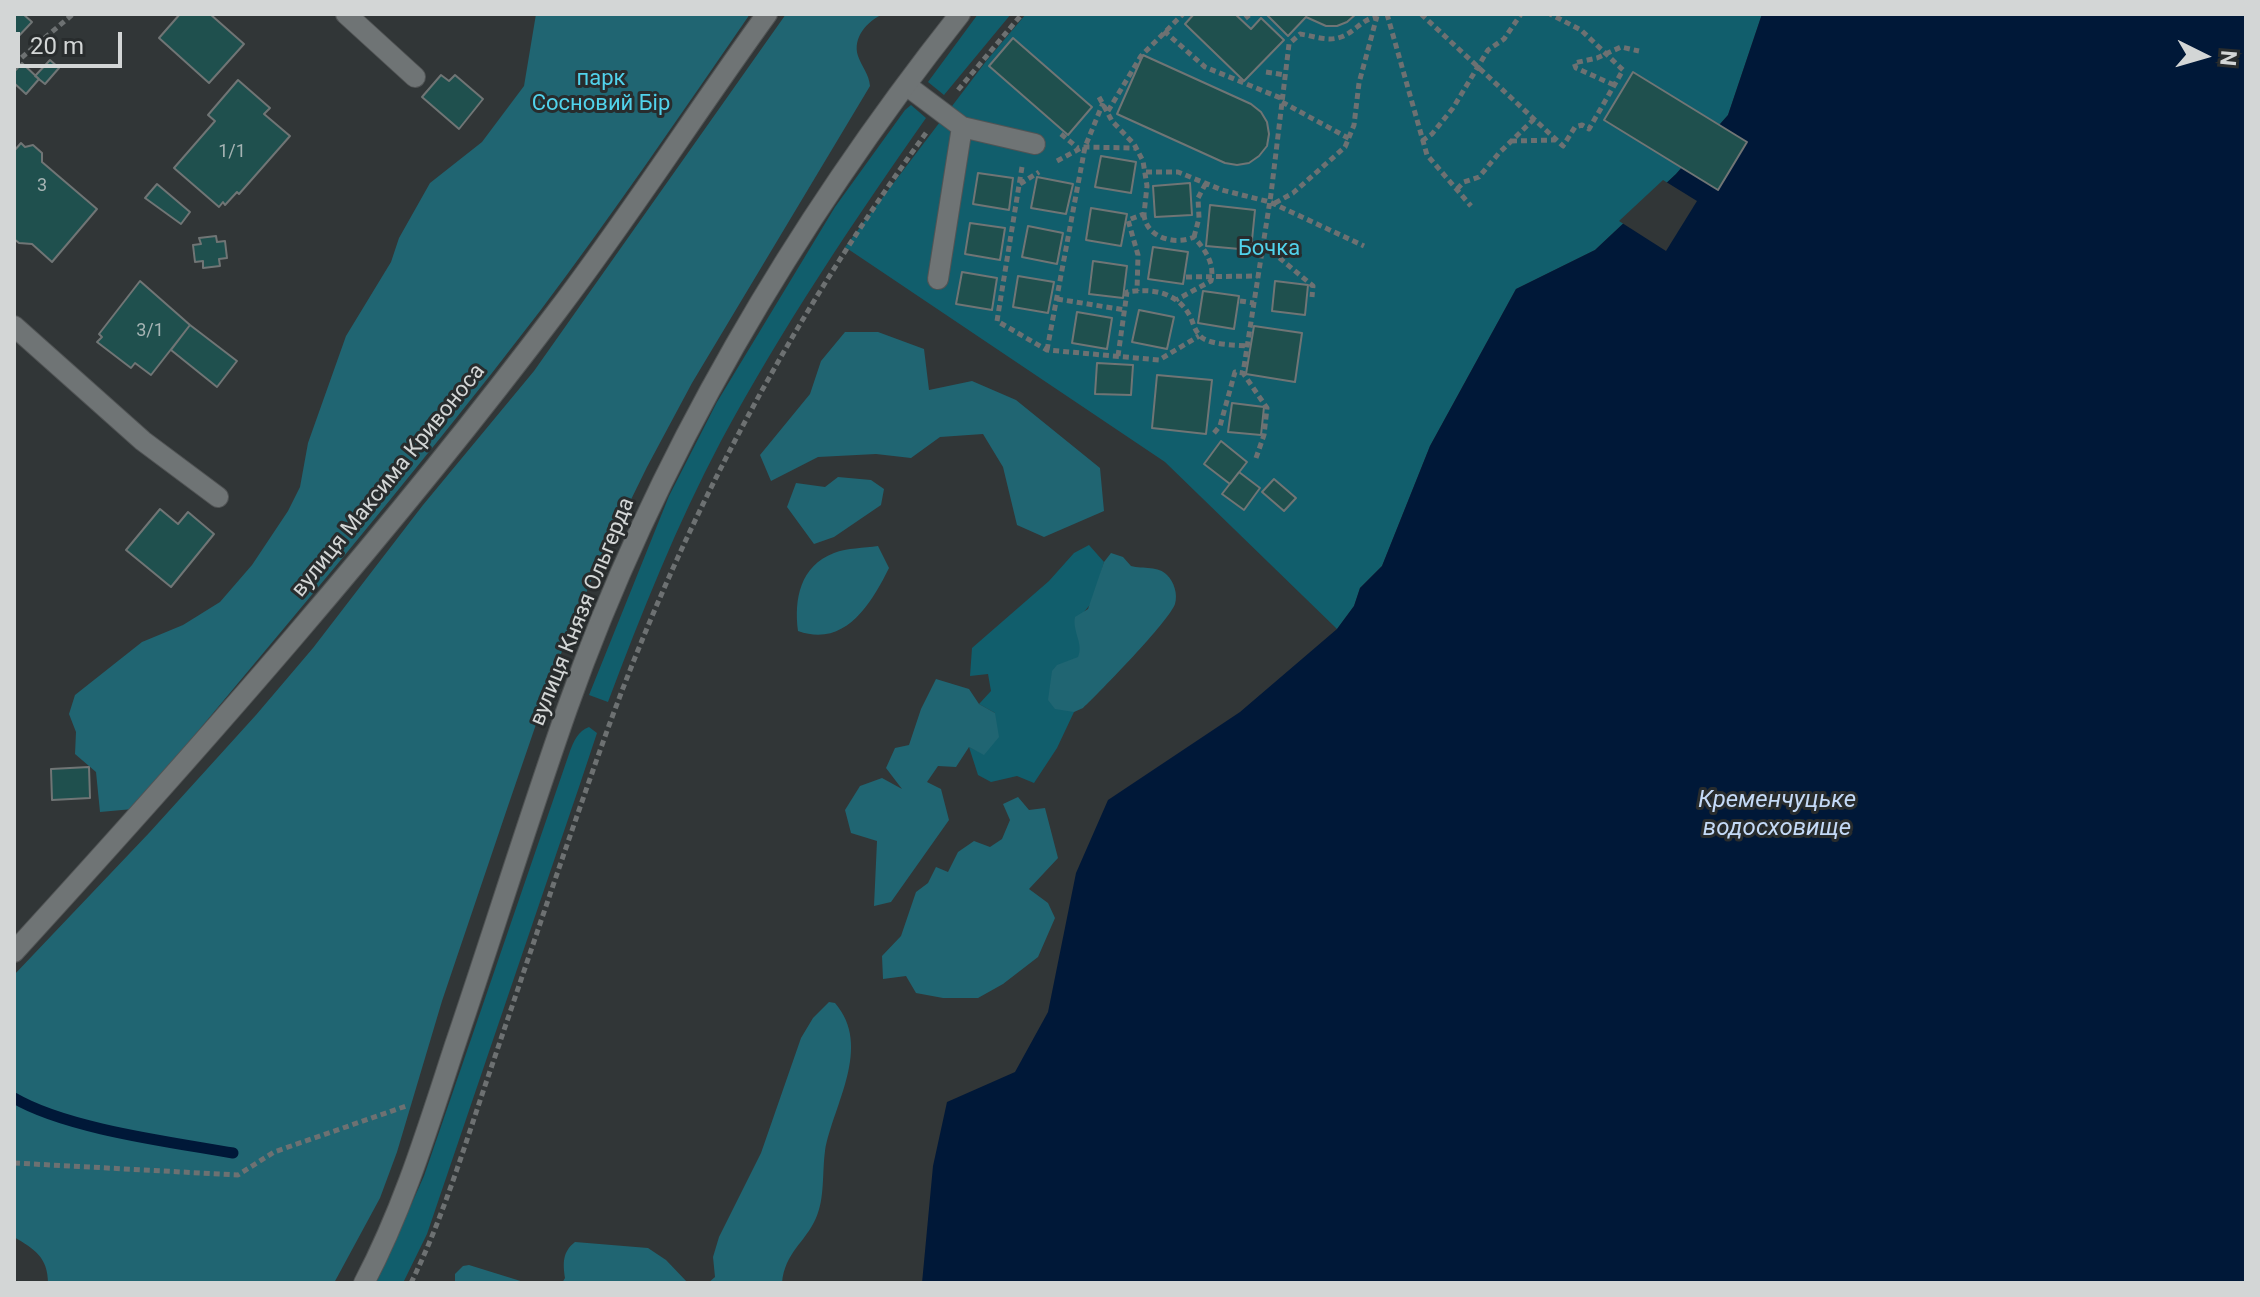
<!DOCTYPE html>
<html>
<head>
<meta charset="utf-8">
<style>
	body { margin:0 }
	#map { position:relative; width:2260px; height:1297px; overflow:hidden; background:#313637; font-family:Roboto,sans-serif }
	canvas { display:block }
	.frame { position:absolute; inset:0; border:16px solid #d3d6d6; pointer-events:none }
	.north { position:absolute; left:2164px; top:16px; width:80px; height:80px; -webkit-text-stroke:6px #282c2d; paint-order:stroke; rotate:95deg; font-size:22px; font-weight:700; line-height:32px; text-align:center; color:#d3d6d6 }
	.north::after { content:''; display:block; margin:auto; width:28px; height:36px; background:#d3d6d6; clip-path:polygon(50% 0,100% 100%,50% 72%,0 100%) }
	.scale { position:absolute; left:16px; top:32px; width:106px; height:36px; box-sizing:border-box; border:4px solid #d3d6d6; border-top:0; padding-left:10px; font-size:24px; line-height:28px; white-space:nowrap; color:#d3d6d6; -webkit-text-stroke:6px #282c2d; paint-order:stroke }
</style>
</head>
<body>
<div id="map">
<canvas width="2260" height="1297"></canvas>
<div class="frame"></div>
<div class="north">N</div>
<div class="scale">20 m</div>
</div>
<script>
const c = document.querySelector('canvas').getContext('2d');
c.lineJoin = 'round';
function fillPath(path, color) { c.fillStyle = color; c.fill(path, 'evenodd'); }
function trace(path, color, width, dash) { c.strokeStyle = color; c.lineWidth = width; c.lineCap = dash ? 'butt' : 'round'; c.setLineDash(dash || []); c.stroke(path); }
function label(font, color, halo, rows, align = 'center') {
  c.font = font + ' Roboto,sans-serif'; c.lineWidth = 6; c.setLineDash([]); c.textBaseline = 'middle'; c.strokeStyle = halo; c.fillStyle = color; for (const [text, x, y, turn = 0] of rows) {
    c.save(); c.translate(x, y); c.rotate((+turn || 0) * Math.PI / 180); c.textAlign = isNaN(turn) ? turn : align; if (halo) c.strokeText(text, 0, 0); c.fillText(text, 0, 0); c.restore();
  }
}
const green = new Path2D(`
	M978,14H1011L944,95L928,82Z
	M1026,14H1762L1728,115L1676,174L1595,250L1516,289L1430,446L1382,566L1360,588L1354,606L1337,629L1165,462L845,247L987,60Z
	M911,105L926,118C853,222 782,328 721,441C677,524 641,614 608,702L589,695L669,496L717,402L835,207L905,110Z
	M1089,545L1104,562L1093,601L1084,612L1074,712L1057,748L1034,783L1017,776L991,782L978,775L969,747L984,754L995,713L979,704L991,691L988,674L970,676L972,648L1049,581L1074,553Z
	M589,727L597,733L579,787L427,1234L403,1283H376L424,1176L570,751C574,741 578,731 589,727Z`);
const forest = new Path2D(`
	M536,14H750C681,114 613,214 540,311C410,481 270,644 133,809L100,812L96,772L75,754L76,732L69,714L75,695L142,642L183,625L220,602L252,565L288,511L300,487L308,443L346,336L391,262L399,238L430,183L482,142L524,86Z
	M786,14H883C868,21 852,37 858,56C862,67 869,74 870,86L692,383L647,467L591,581L556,666L508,806L442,1001L397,1152L380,1198L334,1283H48C48,1257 34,1249 14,1237V975L149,833L256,715L313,648L423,505L534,371Z
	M845,332H878L924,349L929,390L972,381L1016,400L1100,468L1104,511L1044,537L1017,525L1003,467L983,434L940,437L911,458L876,454L818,457L771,481L760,455L810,394L821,361Z
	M838,477L871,480L884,489L881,505L834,537L814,544L787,507L796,483L825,487Z
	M878,546L889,568C871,604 845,648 798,631C794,599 800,566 834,553C847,548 864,548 878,546Z
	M1111,553L1123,557L1131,566C1143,569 1159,566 1167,575C1174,582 1178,594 1175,604C1169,621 1100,692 1083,708L1074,712L1055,709L1048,700L1052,671L1057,665L1078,657C1084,644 1072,631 1075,617L1088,609L1104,562Z
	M936,679L969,689L979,704L995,713L999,737L984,755L969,747L956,767L938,766L927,782L941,789L949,820L891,902L874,906L877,841L851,833L845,810L860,786L882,778L902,789L886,768L895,748L909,745L921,709Z
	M1018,797L1029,810L1045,808L1058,858L1029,889L1048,903L1055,918L1038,957L1003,984L978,998H943L916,993L906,976L883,979L882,956L901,936L916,892L928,883L936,867L948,872L958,852L974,841L990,847L1002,839L1010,820L1003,804Z
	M829,1002L835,1003C873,1047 833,1105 825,1151C822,1173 825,1198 816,1218C805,1243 785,1252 782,1283H708L715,1277L713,1257L719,1237L761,1153L801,1038L813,1018Z
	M575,1242L648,1248L666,1260L688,1283H562L565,1278C563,1264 562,1252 575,1242Z
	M469,1265L527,1283H455V1274L463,1266Z`);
const water = new Path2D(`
	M1762,14H2246V1283H922L933,1166L947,1102L1015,1072L1048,1012L1076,873L1108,800L1240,712L1337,629L1354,606L1360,588L1382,566L1430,446L1516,289L1595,250L1676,174L1728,115Z`);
const pier = new Path2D(`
	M1663,180L1697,201L1666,251L1619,221Z`);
const stream = new Path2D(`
	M14,1098C67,1129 171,1142 233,1153`);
const building = new Path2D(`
	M14,14H23L32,22L15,40Z
	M180,14H210L244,44L209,83L159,38Z
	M1194,14H1235L1251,29L1261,18L1284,40L1244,81L1185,24Z
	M1266,14H1356L1347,22L1337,26H1326L1306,17L1288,36Z
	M1013,38L1092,107L1068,135L989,66Z
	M1143,55L1251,104L1261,112L1267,122L1269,134L1267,146L1259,156L1249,163L1237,165L1225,163L1117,114Z
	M50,60L59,68L45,84L35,76Z
	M22,63L39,79L26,94L14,83V72Z
	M1633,72L1747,142L1718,190L1604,120Z
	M441,75L449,81L455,75L483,99L459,129L422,97Z
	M238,80L270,108L264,114L290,136L239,194L237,192L225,205L223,202L219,207L174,168L215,121L208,115Z
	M21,143L25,147L33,145L42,153V162L97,209L52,262L32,244L19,243L14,239V151Z
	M1101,156L1136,162L1131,193L1095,187Z
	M978,173L1013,178L1009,210L973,204Z
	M1037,177L1073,184L1066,214L1031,208Z
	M1190,183L1192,215L1155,217L1153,186Z
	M157,184L190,212L181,224L145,198Z
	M1210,205L1255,210L1251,250L1206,246Z
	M1091,208L1127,214L1121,246L1086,240Z
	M970,223L1005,228L1000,260L965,254Z
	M1028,226L1063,233L1057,264L1022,257Z
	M216,236L217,242L225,241L227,258L219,259L220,266L203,268V261L195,262L193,245L201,244L199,238Z
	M1153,247L1188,252L1183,284L1148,279Z
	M1093,261L1127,266L1123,298L1089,294Z
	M962,272L997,278L992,310L956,304Z
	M1018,276L1054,282L1048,313L1013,307Z
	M140,281L190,325L151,375L135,363L131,368L97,342L102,337L99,334Z
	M1275,281L1308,285L1305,315L1272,311Z
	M1203,291L1239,296L1234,329L1198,323Z
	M1139,310L1174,317L1167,349L1132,342Z
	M1077,312L1112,318L1107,349L1072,343Z
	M190,325L237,361L217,387L171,350Z
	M1254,326L1302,333L1295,382L1246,374Z
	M1097,363L1133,365L1131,395L1095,394Z
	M1157,375L1212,380L1206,434L1152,428Z
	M1232,403L1264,407L1261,435L1228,432Z
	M1221,441L1247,462L1230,484L1204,464Z
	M1239,472L1260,488L1244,510L1222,494Z
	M1274,479L1296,498L1284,511L1262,492Z
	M160,509L178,524L188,512L214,534L171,587L126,550Z
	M89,767L90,798L52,800L51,769Z`);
const path = new Path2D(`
	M1245,14L1250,20
	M1387,14L1427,155L1471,206
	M1421,14L1563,146L1575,127L1582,125L1589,129L1623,70L1581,30L1550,14
	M1164,31L1205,67L1283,99
	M14,64L73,14
	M1266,72L1285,75
	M1614,85L1576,68L1574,63L1597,58L1621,47L1639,51
	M958,90L1022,14
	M1099,97L1112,121L1134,144L1143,161L1147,186L1144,214L1128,220L1138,255L1137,291
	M1282,102L1350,139
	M1108,111L1141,56L1183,14
	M1061,134L1078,148
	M1422,141L1432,134L1453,108L1488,50L1504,39L1521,14
	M1511,141L1555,140
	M1057,161L1083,147L1135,148
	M1022,167L997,321L1047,350L1159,360L1199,336
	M1146,172H1178L1222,190L1270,202L1364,246
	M1020,184L1039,172
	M1457,189L1464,182L1479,177L1499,153L1534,119
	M1275,203L1293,193L1345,147L1354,125L1359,83L1377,16
	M1144,214C1145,237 1175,246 1194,237C1205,250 1215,263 1211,281L1176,300
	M1194,237L1199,218L1198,198L1206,183
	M1264,245L1313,286L1312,297
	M1186,277L1258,276
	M1057,299L1125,310
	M1240,301L1254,303
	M1047,350L1085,147L1103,103
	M1118,356L1127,292C1153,288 1178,292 1191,318C1194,326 1196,334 1204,339C1216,345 1234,345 1247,346
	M1214,433L1220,426L1235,372L1243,373
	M1256,458L1264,435L1267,408L1243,373L1271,194L1289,44L1300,34C1314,36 1328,42 1341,37C1355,32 1363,18 1377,17
	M14,1163L238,1175L274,1152L406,1106
	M411,1283C444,1216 465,1144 489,1074C528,960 566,845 607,731C685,516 792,318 926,133`);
const service = new Path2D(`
	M906,85L962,127L1035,144
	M938,279L962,127`);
const minor = new Path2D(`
	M346,14L415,77
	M14,326L143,441L218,497
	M14,952C203,745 389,534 558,310C631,214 696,112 767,14
	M364,1283C404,1207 428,1127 455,1045C493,933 528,820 567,709C655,459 796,221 960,14`);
const numberNames = [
	["1/1",232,152],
	["3",42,186],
	["3/1",150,331]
];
const parkNames = [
	["парк",601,79],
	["Сосновий Бір",601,104],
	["Бочка",1269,249]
];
const streetNames = [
	["вулиця Максима Кривоноса",389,481,-51],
	["вулиця Князя Ольгерда",583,612,-68]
];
const waterNames = [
	["Кременчуцьке",1777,801],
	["водосховище",1777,829]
];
fillPath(green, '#115e6c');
fillPath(forest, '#206572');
fillPath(water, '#001838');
fillPath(pier, '#313637');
trace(stream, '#001838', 11);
fillPath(building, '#1f504e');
trace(building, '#707575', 2);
trace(service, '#515455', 22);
trace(minor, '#515455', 22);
trace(path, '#6d7172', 5, [6, 4]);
trace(service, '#6f7475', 20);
trace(minor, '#6f7475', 20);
label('18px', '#a6b4b4', null, numberNames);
label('22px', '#51d3ec', '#282c2d', parkNames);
label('22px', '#d3d6d6', '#282c2d', streetNames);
label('italic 24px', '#c4daf7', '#282c2d', waterNames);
</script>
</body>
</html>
